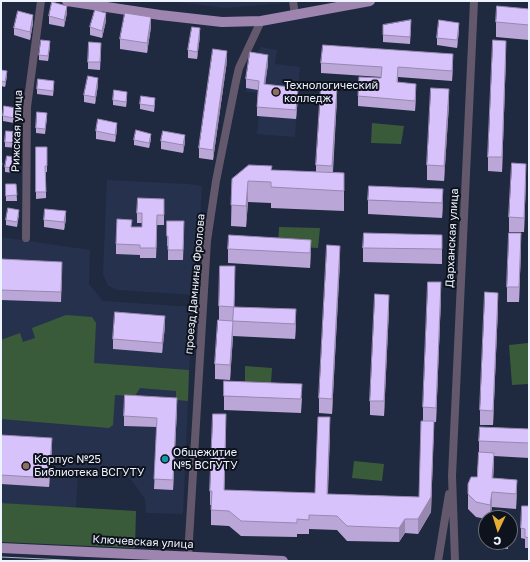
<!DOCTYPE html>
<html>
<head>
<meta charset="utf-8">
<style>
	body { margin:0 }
	#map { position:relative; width:530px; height:562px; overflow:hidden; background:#1f293f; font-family:"Golos Text",sans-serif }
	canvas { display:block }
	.frame { position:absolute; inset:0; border:2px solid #edf3ff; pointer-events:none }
	.north { position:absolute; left:478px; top:510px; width:40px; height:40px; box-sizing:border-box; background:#0e121c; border:1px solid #676c77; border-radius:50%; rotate:184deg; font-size:11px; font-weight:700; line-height:16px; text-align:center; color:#edf3ff }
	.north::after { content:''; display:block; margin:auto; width:14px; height:18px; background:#e6ac36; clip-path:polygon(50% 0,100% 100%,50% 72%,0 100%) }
</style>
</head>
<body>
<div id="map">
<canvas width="530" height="562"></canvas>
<div class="frame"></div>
<div class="north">С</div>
</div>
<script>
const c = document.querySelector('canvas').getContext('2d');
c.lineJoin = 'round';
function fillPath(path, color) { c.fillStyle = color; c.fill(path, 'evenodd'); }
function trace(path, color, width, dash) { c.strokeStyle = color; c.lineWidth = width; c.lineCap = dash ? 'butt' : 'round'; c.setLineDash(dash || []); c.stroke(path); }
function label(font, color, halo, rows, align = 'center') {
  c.font = font + ' "Golos Text",sans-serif'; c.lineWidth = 4; c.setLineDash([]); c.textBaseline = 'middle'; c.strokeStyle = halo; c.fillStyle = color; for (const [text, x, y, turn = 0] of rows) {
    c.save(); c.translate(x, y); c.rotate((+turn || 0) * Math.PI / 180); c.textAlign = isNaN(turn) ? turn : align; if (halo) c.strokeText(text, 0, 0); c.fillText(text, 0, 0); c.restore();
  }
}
const built = new Path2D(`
	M169,1H299V2L225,8Z
	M261,47L277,50L275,64L300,67L295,137L257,134L259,116H257L259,93L246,92V88L250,62Z
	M107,180L188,184L202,186L196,295L118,290L108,286L103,274Z
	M1,237L90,250L89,284L103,301L192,307L183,514L146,513L145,499L130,478L78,473L76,508L1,503Z`);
const green = new Path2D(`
	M372,123L404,126L401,144L371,143Z
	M279,227L320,228L318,248L278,246Z
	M66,315L92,317L96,323L94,363L189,370L188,401L178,400L176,398V391L140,388L135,396L115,395L113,425L109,428L1,419V340L20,333L23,342L35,338L32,328Z
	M528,343L529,384L512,385L509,345Z
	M245,366L272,368L271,383L245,382Z
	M354,461L384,464L382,481L352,478Z
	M1,503L136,511L135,548L1,542Z`);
const minor = new Path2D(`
	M293,1L295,15
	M26,238L27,107L41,1
	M188,556L207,241L216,181L236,81L239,68L261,21
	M438,561L449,494
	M455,561L452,476L474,1`);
const major = new Path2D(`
	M67,1L160,15L222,22L261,21L370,1
	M1,548L283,561`);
const tram = new Path2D(`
	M1,557L85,561`);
const wall = new Path2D(`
	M529,9V40L496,37V22Z
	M67,13L64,27L49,24V16Z
	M106,21L102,38L90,35V27Z
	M33,23L30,40L14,35V28Z
	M151,27L147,53L120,49V39Z
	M411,28L410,44L383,42V35Z
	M459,30L457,48L437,45V38Z
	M200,36L197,59L188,58V50Z
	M50,46L48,61L39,60V55Z
	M101,51L100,70L88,69V62Z
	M506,55L502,172L488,171V157Z
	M227,61L213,160L199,158V148Z
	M321,63L453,64L452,81L398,77V82L416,94L415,111L358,106V96L381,78V77L321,73Z
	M268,64L265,84L298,97L296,119L257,116V107L258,90L246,88V79Z
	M1,70L7,76L5,87L1,86Z
	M98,85L95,104L84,102V95Z
	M54,86L53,96L37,94V89Z
	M127,97L126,107L113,105V100Z
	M337,98L333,172L344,173V211L271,208V203L248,202L246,227L231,226L232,179L272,170L316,172V165Z
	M155,103L154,112L140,109V104Z
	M449,104L444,181L427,180V165Z
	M16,113L14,123L3,121V116Z
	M47,118L45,134L36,133V128Z
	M117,130L115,142L96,139V131Z
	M20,137L19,148L5,147V142Z
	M151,139L149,148L134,145V140Z
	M161,141L185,142L183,153L161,149Z
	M36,147H47V172H46V198L36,199Z
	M16,162L14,173L5,172V167Z
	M526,179L524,232H509V217Z
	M6,184H16L17,201H6Z
	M368,200L443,203L442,218L368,214Z
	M164,209V225H157L156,258H140V255L116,254V244L132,227H142V223H137V213Z
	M19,215L17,227L6,225V220Z
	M66,219L64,230L44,227V220Z
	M184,231L183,260H168V246H167V236Z
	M442,235V264L363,262V248Z
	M311,240L310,268L228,263V249Z
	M521,248L519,302H507V287Z
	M1,259L62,272L61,302L1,300Z
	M340,261L332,414L319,413V398Z
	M235,281L234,307L296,324L295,339L233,336L230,380L215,379V364L219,320V306Z
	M441,297L436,422H434L431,512L418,534L405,533L399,542L347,541L337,530L309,529V534H297V537L241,536L229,526L211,525V505H210V491L226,429L224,490L315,493L330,432L328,494L419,497L423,421V407Z
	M498,307L493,425H480V410Z
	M389,309L384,416L370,415V401Z
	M165,326L162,353L113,349V339Z
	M224,396L302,398L301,413L224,410Z
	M177,408L173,490L154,489L157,427L124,426V416Z
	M529,429V458L494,456L493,478L517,480L516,509L492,507L490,518H486V519L476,517L468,509V484L477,477L479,452V441Z
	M1,435L52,448L49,487L1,484Z
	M529,506V548H525V539L521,538V528Z
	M487,542H508V549L487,547Z`);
const shadedWall = new Path2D(`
	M67,6V13L64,27V20Z
	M106,13V21L102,38V31Z
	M33,15V23L30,40V32Z
	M151,17V27L147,53V43Z
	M459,23V30L457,48V40Z
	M200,28V36L197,59V52Z
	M50,41V46L48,61V56Z
	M506,41V55L502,172V157Z
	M227,51V61L213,160V150Z
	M453,54V64L452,81V71Z
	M268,55V64L264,93V84Z
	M7,71V76L5,87V82Z
	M98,78V85L95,104V97Z
	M416,84V94L415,111V101Z
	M298,88V97L296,119V110Z
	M337,88V98L332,176V166Z
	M449,89V104L444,181V166Z
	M127,92V97L126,107V102Z
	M117,123V130L115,142V135Z
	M151,134V139L149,148V143Z
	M185,135V142L183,153V145Z
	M16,157V162L14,173V168Z
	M526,164V179L524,232V218Z
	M248,181V202L246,227V206Z
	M443,189V203L442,218V203Z
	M66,211V219L64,230V222Z
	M157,215V225L156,258V248Z
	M521,233V248L519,302V287Z
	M311,240V254L310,268V253Z
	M340,246V261L332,414V399Z
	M441,282V297L436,422V408Z
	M498,293V307L493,425V411Z
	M389,295V309L384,416V401Z
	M296,309V324L295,339V324Z
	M165,316V326L162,353V343Z
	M233,321V336L230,380V365Z
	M177,398V408L173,490V480Z
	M226,414V429L224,505V490Z
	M330,417V432L327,509V494Z
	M434,421L431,512L418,534V519Z
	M52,438V448L49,487V478Z
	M494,453V468L492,493V478Z
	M517,480V495L516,509V494Z
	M492,492V507L490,518V505Z
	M405,519V533L399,542V528Z`);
const building = new Path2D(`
	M52,2L67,6L64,20L49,16Z
	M497,6L529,9V25L496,22Z
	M95,10L106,13L102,31L90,27Z
	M18,11L33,15L30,32L14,28Z
	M125,13L151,17L147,43L120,39Z
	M411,20L410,37L383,35V25Z
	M439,20L459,23L457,40L437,38Z
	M192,27L200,28L197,52L188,50Z
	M41,40L50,41L48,56L39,55Z
	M493,40L506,41L502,157H488Z
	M89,42L101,43L100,62H88Z
	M323,45L453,54L452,71L398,67L397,82L416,84L415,101L358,96L359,77L381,78L382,67L321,63Z
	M213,49L227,51L213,150L199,148Z
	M250,52L268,55L264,84L298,88L296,110L257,107L259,81L246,79Z
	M1,70L7,71L5,82L1,81Z
	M88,76L98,78L95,97L84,95Z
	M38,79L54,81L53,91L37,89Z
	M321,87L337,88L332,166L316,165Z
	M431,88L449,89L444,166L427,165Z
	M114,90L127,92L126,102L113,100Z
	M141,96L155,98L154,106L140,104Z
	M4,106L16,108L14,118L3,116Z
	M37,112L47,113L45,129L36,128Z
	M98,119L117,123L115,135L96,131Z
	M136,130L151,134L149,143L134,140Z
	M6,131L20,132L19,143L5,142Z
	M163,131L185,135L183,145L161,141Z
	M36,147H47V166H45L46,192H36Z
	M7,156L16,157L14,168L5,167Z
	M1,163H2L1,171Z
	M512,163L526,164L524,218L509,217Z
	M249,165L272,166L271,170L344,173V191L271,187V182L248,181L246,206L231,205L232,179Z
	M6,184H16L17,195L6,196Z
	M369,186L443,189L442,203L368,200Z
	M138,198L164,199V215H157L156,248H140V245L116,244L117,219L132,220L131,227H142V213H137Z
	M8,208L19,210L17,222L6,220Z
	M45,209L66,211L64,222L44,220Z
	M167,221H184L183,250H168V236H167Z
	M364,233L442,235V249L363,248Z
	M509,233H521L519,287H507Z
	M229,235L311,240L310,253L228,249Z
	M327,245L340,246L332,399L319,398Z
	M1,259L62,262L61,292L1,290Z
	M220,266H235L234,307L219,306Z
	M428,282H441L436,408L423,407Z
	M485,292L498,293L493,411L480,410Z
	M375,294L389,295L384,401H370Z
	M234,307L296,309L295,324L233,321Z
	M115,312L165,316L162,343L113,339Z
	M218,320L233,321L230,365L215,364Z
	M224,381L302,384L301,399L224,396Z
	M125,395L177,398L173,480L154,479L157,418L124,416Z
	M213,414H226L224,490L315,493L318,417H330L327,494L419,497L421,421H434L431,497L418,519H405L399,528L347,526L337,516L309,515V520L297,519V523L241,521L229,511L211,510L212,491H210Z
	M480,427L529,429V443L479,441Z
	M1,435L52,438L49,478L1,475Z
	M479,452L494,453L492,478L517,480L516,494L492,492L490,505L476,502L468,494V484L471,477H477Z
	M522,506H529V538L525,537V529L521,528Z
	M488,542H508V543Z`);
const markers = [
	[276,92,4,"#8d6e63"],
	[165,459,4,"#0f9aa8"],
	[26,466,4,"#8d6e63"]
];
const poiNames = [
	["Технологический",284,86],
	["колледж",284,99],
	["Общежитие",173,453],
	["№5 ВСГУТУ",173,466],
	["Корпус №25",34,460],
	["Библиотека ВСГУТУ",34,473]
];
const streetNames = [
	["Рижская улица",17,131,-88],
	["Дарханская улица",452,238,-87],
	["проезд Дамнина Фролова",195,284,-85],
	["Ключевская улица",143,542,3]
];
fillPath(built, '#26324d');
fillPath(green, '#3a5b3a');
trace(minor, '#64586d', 8);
trace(major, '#9e85af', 10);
trace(tram, '#aeb5c4', 1);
fillPath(wall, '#baa7d8');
fillPath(shadedWall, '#9788b0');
fillPath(building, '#d8c2fb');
trace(building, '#9788b0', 1);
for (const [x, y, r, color] of markers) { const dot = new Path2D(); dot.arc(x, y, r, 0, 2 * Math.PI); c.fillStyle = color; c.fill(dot); trace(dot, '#0e121c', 1.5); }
label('11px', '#edf3ff', '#0e121c', poiNames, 'left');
label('11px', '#edf3ff', '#0e121c', streetNames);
</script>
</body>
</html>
